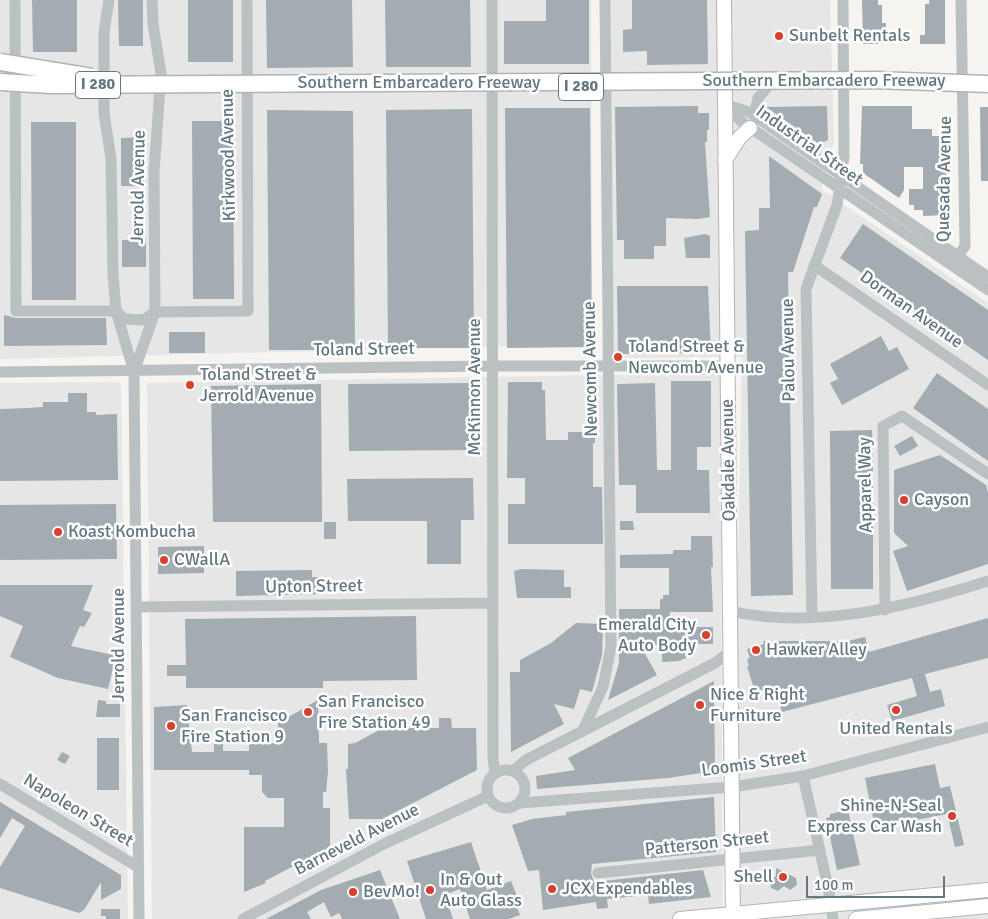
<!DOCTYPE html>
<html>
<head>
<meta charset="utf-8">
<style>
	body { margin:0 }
	#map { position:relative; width:988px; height:919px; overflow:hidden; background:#f5f4f1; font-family:Signika,sans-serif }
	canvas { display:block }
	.scale { position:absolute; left:806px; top:876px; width:139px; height:22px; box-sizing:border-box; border:2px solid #657881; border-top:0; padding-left:6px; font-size:15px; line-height:18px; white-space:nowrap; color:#657881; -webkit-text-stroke:4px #fff; paint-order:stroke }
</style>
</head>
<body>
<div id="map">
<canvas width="988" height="919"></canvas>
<div class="scale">100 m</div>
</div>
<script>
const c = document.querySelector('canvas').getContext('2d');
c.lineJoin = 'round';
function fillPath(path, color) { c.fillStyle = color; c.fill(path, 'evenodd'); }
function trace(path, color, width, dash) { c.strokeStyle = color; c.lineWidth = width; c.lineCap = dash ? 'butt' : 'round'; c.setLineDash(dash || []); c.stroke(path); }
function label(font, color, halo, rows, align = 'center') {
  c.font = font + ' Signika,sans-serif'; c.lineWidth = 5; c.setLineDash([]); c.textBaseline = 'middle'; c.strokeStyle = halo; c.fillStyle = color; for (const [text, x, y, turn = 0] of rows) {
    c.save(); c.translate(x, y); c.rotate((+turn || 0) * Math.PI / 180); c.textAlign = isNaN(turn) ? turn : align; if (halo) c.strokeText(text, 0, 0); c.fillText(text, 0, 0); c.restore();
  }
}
const built = new Path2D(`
	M0,0H591L592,344L0,359Z
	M611,0H830L834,141L821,189L988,303V919H731L742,357L612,358Z
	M720,373L723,919H152L147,383Z
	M121,382L128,919H0V383Z`);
const building = new Path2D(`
	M32,0H77V52H33Z
	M118,0H143V46H119Z
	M188,0H233V62H188Z
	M266,0H352L353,67L267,68Z
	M385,0H470L471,67H386Z
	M546,0H589V64H504V21H546Z
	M632,0H707L708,64L647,65V51L623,52V30L632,29Z
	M862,0H878V5H882V23H886V33H882V41H878V44H863Z
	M929,0H945V44H920V35H925V4H929Z
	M698,106V113H709V130H707V142H705L710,217L698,219L666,218V246H654V259H624V240H617L615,107Z
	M827,106L828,140L819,144L766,107Z
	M862,106H912V129H932V136H939V155H946L947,215L923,216V210H914V205H909V189H923V167H904V190L899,198L863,173V164H860Z
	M980,107H988V181H981Z
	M505,108H590L592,347L507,348Z
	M472,109L474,348H388L386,110Z
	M267,110L353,111L355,350H269Z
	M192,121H233L234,299H193Z
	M31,122H76V300H32Z
	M144,137V186H121V138Z
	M769,156L822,194L817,207H814L793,272H788L793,595L751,596L745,231L759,230V208H770Z
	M863,224L988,310V360L840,258Z
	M705,234L710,236V258H686L684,238Z
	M146,239V267H122V240Z
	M617,286H708L711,353L618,354Z
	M4,315L16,318H106L107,345L4,346Z
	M169,332H205V353H169Z
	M881,336L889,351L897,347L909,369L842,405L830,383L838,379L830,364Z
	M937,373L988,409V461L913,408Z
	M671,381H711V447H697V470H709L710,513H636V485H619L617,384L655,383L657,470H671Z
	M508,382H542V390H545L546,440H568V432H584V428H595V443H593V487H602L603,544H508V504H525V478H507Z
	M473,383L474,450L349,451L348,384Z
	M321,384L322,522H213L211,386Z
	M68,393H87V412H96V415L117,414L118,480L0,481V409L27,408L43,407V402H68Z
	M872,430L873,471L869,473L873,480V589H831L830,431Z
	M912,436L918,446L900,456L894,446Z
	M940,455L986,485L988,493V564L907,591L893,551L908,546L894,533V470Z
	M473,478L474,520H461V564H427V521H348L347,479Z
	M116,504L117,559L0,560V505Z
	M620,521H633L634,530H620Z
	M324,522H336V539H324Z
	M691,536H712L713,567H711L713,612H670V627H713V644H686V658L679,661L662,662V642L644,652L657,675L608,700L619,663V609H660V599H663V595H669V568H620V555L673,554V550H691Z
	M204,546V573L158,574V547Z
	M521,569L564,570V587H571V598H517L514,571Z
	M312,570V577H324V594L236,596V571Z
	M0,585H93L83,610L92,613L84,627L80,626L71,646L118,656L116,664H114L108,689L58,678L10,657L23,626L0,616Z
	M416,616L417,680L323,681V688H186V676H167V665H186L185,619Z
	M988,618V658L925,674L930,692L941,689L945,706L892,721L887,705L917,696L912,678L782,712L775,687L755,692L747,666H749L747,659L750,658L747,649L764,644L763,641H848L865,637L869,652Z
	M576,623L603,624L602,655L592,692L580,689L574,709L554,704L564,724L511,752L510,672H520V660L551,643Z
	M714,681L715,771L668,778L537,789L536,776L575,770L568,758Z
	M98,700L106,701V704H120V717H96Z
	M318,700L319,743H327L328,771L326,792H323V808H330V847L265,881L266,883L244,892V827H284V798H268L262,792V775H249V770H154V707L187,705L192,752H214V744H223V751H249V744L278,743V723Z
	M439,718H451L452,728H476L477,770L382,819H349L346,769H348V744L355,743L383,728H439Z
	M97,738H119V790H97Z
	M62,752L70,756L65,764L57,760Z
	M935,764L940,788L950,786L964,845L955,847L947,814L875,828L865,778Z
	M714,797L716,852L592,864L591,873L594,882L703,870L711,897L649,904L648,895L607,899L608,908L597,909L596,902L543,910L539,870L528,871L512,825L532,819L566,815V812Z
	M0,802L121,875V889L101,900V882L84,910L79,913L0,888V867L25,826L12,818L0,838Z
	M848,810L860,865L837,870L826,818L830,817V814Z
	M471,842L487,890L511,881L520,904L516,905L520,915L509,919H470L460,889L445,895L453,919H426L407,861Z
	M776,868L796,878L797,885L790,890L784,886L778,891L771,888L770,880L776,876Z
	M380,870L400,919H342L339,913L331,917L324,902L307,912L311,919H266L321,890Z
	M101,909H120V919H106V916H101Z`);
const minor = new Path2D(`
	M15,0L16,311H116L124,319L144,320L155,312L248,311L247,0
	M109,0L104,32V113L111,159L113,274L116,311L134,372L139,919
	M492,0L493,758L495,773
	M725,104L742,122L988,290
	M727,105L749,112L988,277
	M754,116L758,98L769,85
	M954,262L965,246L961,0
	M814,265L988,385
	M0,372L492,366H728
	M134,372L155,312L154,172L161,73L153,24L152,0
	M136,607L493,603
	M885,610L883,426L902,416L988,474
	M730,611C815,630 907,607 988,581
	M812,616L806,289L837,205L844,156L843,0
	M582,732L603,687L611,647L605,0
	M487 789a19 19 0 1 1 38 0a19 19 0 1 1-38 0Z
	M513,771L526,760L715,663L730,651
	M803,776L828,887L833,919
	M0,784L138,867
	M520,803L732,787L803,776L988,727
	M598,873L820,850
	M243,919L384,844L488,796`);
const major = new Path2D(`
	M724,0L733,919
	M725,160L740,137L750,128
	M680,919L988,890
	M856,919L988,906`);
const highwayBridge = new Path2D(`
	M0,62L92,77
	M0,82L50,85L876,80L988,84`);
const markers = [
	[779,36,5,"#d93f2d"],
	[618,357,5,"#d93f2d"],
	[190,385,5,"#d93f2d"],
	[904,500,5,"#d93f2d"],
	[58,532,5,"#d93f2d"],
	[164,560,5,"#d93f2d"],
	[706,635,5,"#d93f2d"],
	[756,650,5,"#d93f2d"],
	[700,705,5,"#d93f2d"],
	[896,710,5,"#d93f2d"],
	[308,712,5,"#d93f2d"],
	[171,726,5,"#d93f2d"],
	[952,816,5,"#d93f2d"],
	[783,877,5,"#d93f2d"],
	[552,889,5,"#d93f2d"],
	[430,890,5,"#d93f2d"],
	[353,892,5,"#d93f2d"]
];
const shields = [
	[98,85,45],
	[581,87,45]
];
const shieldNames = [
	["I 280",98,85],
	["I 280",581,87]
];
const poiNames = [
	["Sunbelt Rentals",789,36],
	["Toland Street &",628,347],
	["Newcomb Avenue",628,368],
	["Toland Street &",200,375],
	["Jerrold Avenue",200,396],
	["Cayson",914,500],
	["Koast Kombucha",68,532],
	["CWallA",174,560],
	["Emerald City",696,625,"right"],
	["Auto Body",696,646,"right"],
	["Hawker Alley",766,650],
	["Nice & Right",710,695],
	["Furniture",710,716],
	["San Francisco",318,702],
	["Fire Station 49",318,723],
	["San Francisco",181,716],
	["Fire Station 9",181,737],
	["United Rentals",896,729,"center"],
	["Shine-N-Seal",942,806,"right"],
	["Express Car Wash",942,827,"right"],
	["Shell",773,877,"right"],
	["In & Out",440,880],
	["Auto Glass",440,901],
	["JCX Expendables",562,889],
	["BevMo!",363,892]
];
const streetNames = [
	["Southern Embarcadero Freeway",824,81],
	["Southern Embarcadero Freeway",419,83],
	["Industrial Street",809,146,35],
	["Kirkwood Avenue",229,155,-91],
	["Quesada Avenue",945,179,-89],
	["Jerrold Avenue",139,187,-89],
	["Dorman Avenue",911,310,35],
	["Toland Street",364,350,-1],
	["Palou Avenue",789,350,-91],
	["Newcomb Avenue",591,369,-91],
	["McKinnon Avenue",475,387,-90],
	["Oakdale Avenue",729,460,-91],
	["Apparel Way",866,485,-91],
	["Upton Street",314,587,-1],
	["Jerrold Avenue",119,645,-90],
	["Loomis Street",754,764,-8],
	["Napoleon Street",78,811,31],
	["Barneveld Avenue",357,840,-27],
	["Patterson Street",707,844,-6]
];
fillPath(built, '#e5e6e5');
fillPath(building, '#a3adb1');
trace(major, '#afb5b8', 16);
trace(minor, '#bbc1c3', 11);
trace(major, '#fff', 14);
trace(highwayBridge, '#afb4b6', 19, []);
trace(highwayBridge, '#fff', 16);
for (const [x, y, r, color] of markers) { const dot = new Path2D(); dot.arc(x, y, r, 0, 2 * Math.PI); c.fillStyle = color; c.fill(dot); trace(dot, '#fff', 2); }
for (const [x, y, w] of shields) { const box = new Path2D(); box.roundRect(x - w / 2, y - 13.5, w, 27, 4); c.fillStyle = '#fff'; c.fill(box); trace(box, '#657881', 1); }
label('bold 16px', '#657881', null, shieldNames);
label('18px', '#657881', '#fff', poiNames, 'left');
label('18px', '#657881', '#fff', streetNames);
</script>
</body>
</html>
